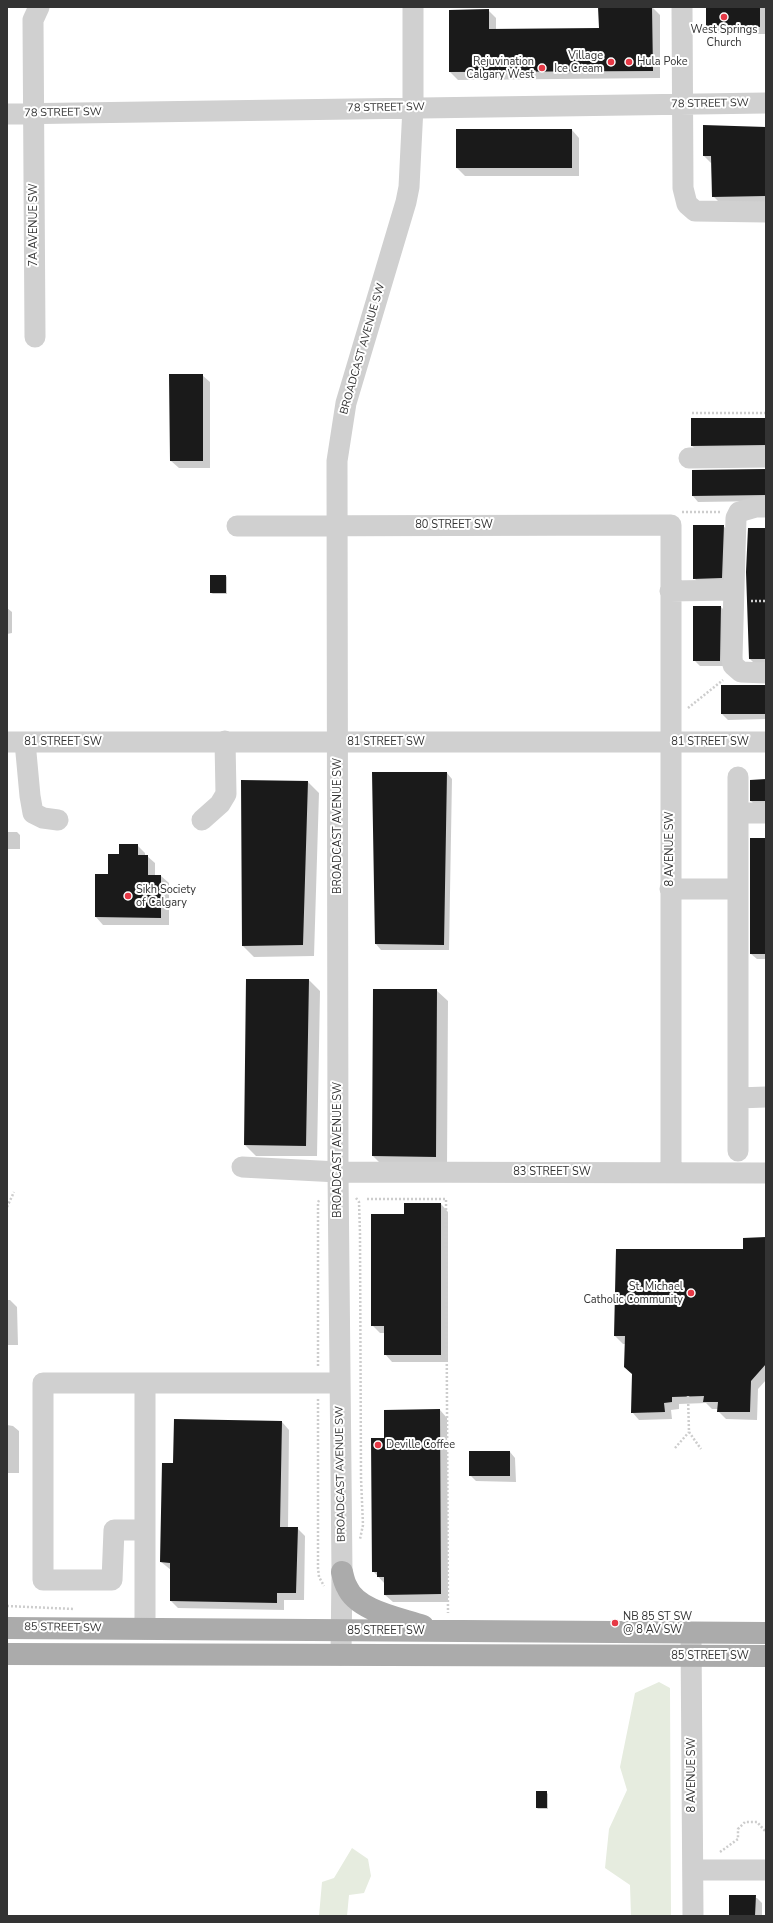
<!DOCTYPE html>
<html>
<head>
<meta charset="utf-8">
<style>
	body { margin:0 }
	#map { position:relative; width:773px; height:1923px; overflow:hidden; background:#fff; font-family:"Nunito Sans",sans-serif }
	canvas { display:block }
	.frame { position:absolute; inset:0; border:8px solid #333; pointer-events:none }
</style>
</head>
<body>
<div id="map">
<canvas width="773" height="1923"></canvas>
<div class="frame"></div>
</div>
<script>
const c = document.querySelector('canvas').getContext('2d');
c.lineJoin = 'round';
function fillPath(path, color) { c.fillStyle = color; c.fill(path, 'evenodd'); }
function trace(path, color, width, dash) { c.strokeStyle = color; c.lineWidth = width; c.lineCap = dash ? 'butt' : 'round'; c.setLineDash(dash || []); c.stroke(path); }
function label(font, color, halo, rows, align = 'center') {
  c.font = font + ' "Nunito Sans",sans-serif'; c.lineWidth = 4; c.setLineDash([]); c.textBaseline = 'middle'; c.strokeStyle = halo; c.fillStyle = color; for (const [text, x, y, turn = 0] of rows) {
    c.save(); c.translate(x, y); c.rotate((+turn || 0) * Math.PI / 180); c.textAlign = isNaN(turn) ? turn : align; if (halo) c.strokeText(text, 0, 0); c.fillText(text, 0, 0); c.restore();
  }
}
const green = new Path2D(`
	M659,1682L670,1688L671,1916H631L630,1885L605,1868L609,1829L627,1790L620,1767L635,1693Z
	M352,1848L368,1859L371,1876L364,1893L349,1895L347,1916H319L322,1882L334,1878Z`);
const shadow = new Path2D(`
	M652,7L660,15V78L458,80L450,72L488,10L496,18V30L600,29Z
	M707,7H766V34H715L707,26Z
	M766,128V204H721L713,196L711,163L704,156Z
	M572,130L579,138V176H465L457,168Z
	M202,375L210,382V468H179L171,461Z
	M766,419V451H698L692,446Z
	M766,470V501L698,502L693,496V471Z
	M723,526L729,531L728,583L700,584L694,578Z
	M226,576L227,577V594H213L211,593Z
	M766,604V664H755L750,659Z
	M694,607H721L727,613L726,666H700L694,660Z
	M7,608L12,612V633L7,634Z
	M766,686V719L728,720L722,714Z
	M373,773H447L452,779L449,950H381L376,944Z
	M766,780V807H757L751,801Z
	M308,782L319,793L314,956L254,957L243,946Z
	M7,832H17L20,835V849H7Z
	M766,839V959H757L751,954Z
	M137,845L145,853V856H147L155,863V876H161L169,883V925H103L96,917L109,876L120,855Z
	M309,980L320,991L317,1156H256L245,1145Z
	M436,990L448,1001L447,1167H384L373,1156Z
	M441,1204L448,1212V1362H392L385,1354V1333H380L372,1325L405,1215Z
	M766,1238V1380L758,1389L757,1420L726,1419L718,1411L719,1409H712L706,1403L679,1404V1409L671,1410L672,1419L639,1420L632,1412L633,1374L626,1344H623L615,1336L744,1250Z
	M7,1300H10L17,1307L18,1345H7Z
	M440,1410L447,1418L448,1602H393L385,1595V1584L373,1571L385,1439Z
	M282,1422L289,1430L288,1528H297L305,1536L304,1600H284V1610L178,1608L171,1601V1570L161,1562L174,1464Z
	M7,1425L13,1426L19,1431V1473H7Z
	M510,1452L515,1458L516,1482L476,1481L470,1475Z
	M546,1792L548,1794V1809H538L537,1808Z
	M730,1896L757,1898L762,1903V1916H730Z`);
const building = new Path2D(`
	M598,7H652L653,71L449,72V10L489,9V29L599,28Z
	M706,7H760V27L706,26Z
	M703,125L766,127V196L712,197L711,156H703Z
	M456,129H572V168H456Z
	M169,374H203V461H170Z
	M691,418H766V445L691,446Z
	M766,469V495L692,496V470Z
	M693,525H724L722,578L693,579Z
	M748,528H766V659H749L746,572Z
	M210,575H226V593H210Z
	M693,606H721L720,661H693Z
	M721,685H766V714H721Z
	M372,772H447L444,945L375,944Z
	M766,779V801H750V780Z
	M241,780L308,781L303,945L242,946Z
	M750,838H766V954H750Z
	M119,844H138V855H148V875H161V918L95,917V874H108V854H119Z
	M246,979H309L306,1146L244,1145Z
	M373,989H437L436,1157L372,1156Z
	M404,1203H441V1355H384V1326H371V1214H404Z
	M766,1237V1364L751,1381L750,1412H717L718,1402H703L704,1396L672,1397V1402L664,1403L665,1412L631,1413L632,1374L624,1367L625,1336H614L616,1249H743V1238Z
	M440,1409L441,1594L384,1595V1577H377V1572H372L371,1438H384V1410Z
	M174,1419L282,1421L280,1527H298L296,1593H277V1603L170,1601V1563L160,1562L162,1463H173Z
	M469,1451H510V1476H469Z
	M536,1791H547V1808H536Z
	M729,1895H756L755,1916H729Z`);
const path = new Path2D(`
	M692,413H766
	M682,512H721
	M751,601H766
	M688,708L723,680
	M356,1198L359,1202L360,1233L361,1478L363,1525L360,1539
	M367,1199H446L448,1613
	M7,1207L14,1192
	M318,1366V1202L320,1199
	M688,1396L689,1432L701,1449
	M318,1399V1568L319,1577L324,1586
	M675,1448L689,1432
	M7,1606L74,1609
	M720,1852L738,1839V1829L745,1822H757L766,1832`);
const minor = new Path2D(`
	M682,7L683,188L687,204L695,211L766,212
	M7,114L766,103
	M35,337L33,20L39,7
	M689,458L766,457
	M766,507H756L739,512L736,518L732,658L733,665L741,672L766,673
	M237,526L671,525V1172
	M670,591L733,590
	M7,742H766
	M25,742L30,796L33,813L43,818L58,820
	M738,777V1151
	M738,813H766
	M202,820L220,804L226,794L225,741
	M670,889H738
	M738,1098L766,1097
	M242,1167L338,1172L766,1173
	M145,1530H114L112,1580H43V1383H145
	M145,1629V1383H340
	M691,1634L693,1916
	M341,1655L342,1572L338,1172L337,461L346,403L406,202L409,187L413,107V7
	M693,1870H766`);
const major = new Path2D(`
	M342,1572C343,1576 344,1582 347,1587C357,1611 400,1618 423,1626
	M7,1628L766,1633
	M7,1654L766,1656`);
const markers = [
	[724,17,4,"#e63946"],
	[611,62,4,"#e63946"],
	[629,62,4,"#e63946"],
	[542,68,4,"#e63946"],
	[128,896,4,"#e63946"],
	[691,1293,4,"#e63946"],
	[378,1445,4,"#e63946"],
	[615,1623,4,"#e63946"]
];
const poiNames = [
	["West Springs",724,30,"center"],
	["Church",724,43,"center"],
	["Village",603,56,"right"],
	["Ice Cream",603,69,"right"],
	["Rejuvination",534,62,"right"],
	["Calgary West",534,75,"right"],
	["Hula Poke",637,62],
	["Sikh Society",136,890],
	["of Calgary",136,903],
	["St. Michael",683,1287,"right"],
	["Catholic Community",683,1300,"right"],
	["Deville Coffee",386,1445],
	["NB 85 ST SW",623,1617],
	["@ 8 AV SW",623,1630]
];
const streetNames = [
	["78 STREET SW",710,104,-1],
	["78 STREET SW",386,108,-1],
	["78 STREET SW",63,113,-1],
	["7A AVENUE SW",34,225,-90],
	["BROADCAST AVENUE SW",363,349,-74],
	["80 STREET SW",454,525],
	["81 STREET SW",63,742],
	["81 STREET SW",386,742],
	["81 STREET SW",710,742],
	["BROADCAST AVENUE SW",338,826,-90],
	["8 AVENUE SW",670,849,-90],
	["BROADCAST AVENUE SW",338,1150,-90],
	["83 STREET SW",552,1172],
	["BROADCAST AVENUE SW",341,1474,-91],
	["85 STREET SW",63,1628,1],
	["85 STREET SW",386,1631],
	["85 STREET SW",710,1656],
	["8 AVENUE SW",692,1775,-90]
];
fillPath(green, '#e6ecdf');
fillPath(shadow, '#0003');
fillPath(building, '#1a1a1a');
trace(path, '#cdcdcd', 2.5, [2, 2]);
trace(minor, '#d0d0d0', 21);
trace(major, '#ababab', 22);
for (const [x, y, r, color] of markers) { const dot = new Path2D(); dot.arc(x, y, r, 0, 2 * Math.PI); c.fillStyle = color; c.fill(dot); trace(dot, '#fff', 1.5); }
label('11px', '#333', '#fff', poiNames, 'left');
label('11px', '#333', '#fff', streetNames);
</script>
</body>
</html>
